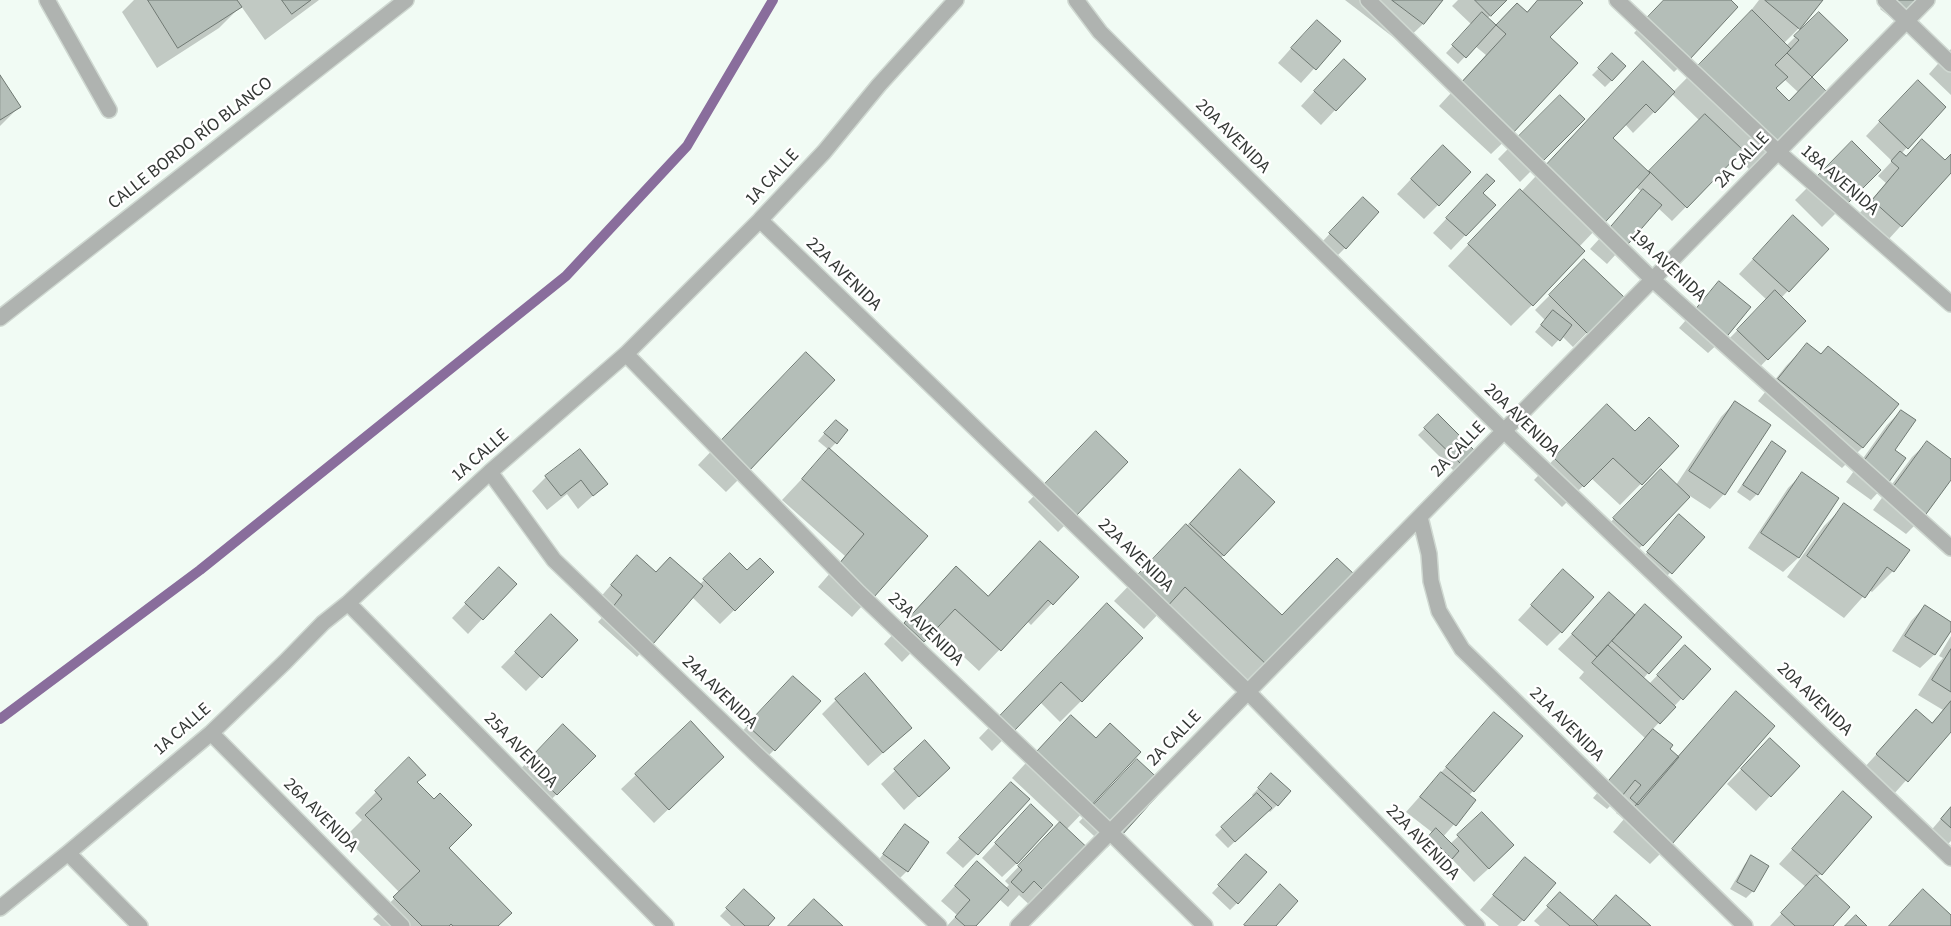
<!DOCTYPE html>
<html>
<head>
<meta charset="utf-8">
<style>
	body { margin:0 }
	canvas { display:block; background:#f1fbf4 }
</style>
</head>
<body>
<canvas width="1951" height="926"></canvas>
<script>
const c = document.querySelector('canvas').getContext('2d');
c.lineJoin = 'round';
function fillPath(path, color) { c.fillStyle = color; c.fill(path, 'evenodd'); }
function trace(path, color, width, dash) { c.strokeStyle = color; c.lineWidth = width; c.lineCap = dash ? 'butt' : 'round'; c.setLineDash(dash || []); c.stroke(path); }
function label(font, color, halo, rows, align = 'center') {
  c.font = font + ' "Source Sans 3",sans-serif'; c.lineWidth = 5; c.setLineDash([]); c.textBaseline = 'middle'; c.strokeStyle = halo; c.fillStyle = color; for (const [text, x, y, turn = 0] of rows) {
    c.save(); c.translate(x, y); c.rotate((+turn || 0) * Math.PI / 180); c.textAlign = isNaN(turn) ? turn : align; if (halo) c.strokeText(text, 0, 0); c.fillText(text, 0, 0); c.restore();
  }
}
const shadow = new Path2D(`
	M134,0H319L265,40L241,6L219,28L157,68L122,12Z
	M1345,0H1441L1423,24L1402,44Z
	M1458,0H1505L1487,19L1495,26L1517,5L1526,13L1538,0H1578L1549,37L1512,134L1491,154L1439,106L1486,55L1475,46L1458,64L1446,53L1472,25L1452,6Z
	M1665,0H1729L1689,58L1674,72L1634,33Z
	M1759,0H1822L1799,28L1784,43L1786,46L1819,13L1846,41L1810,77L1829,95L1753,173L1736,156L1672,221L1658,208L1607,264L1590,249L1642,192L1636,187L1579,247L1532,305L1511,326L1448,266L1499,212L1521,192L1622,84L1673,92L1750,14L1749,13ZM1784,79L1798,92L1788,103L1774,88ZM1672,94L1700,121L1648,173L1611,138L1625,124L1633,133Z
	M1888,0L1898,23L1880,9Z
	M1302,36L1339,41L1301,83L1278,63Z
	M1951,49V95L1929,74Z
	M1612,55V80L1605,87L1592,75Z
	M1329,75L1364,79L1321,125L1301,106Z
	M0,77L19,107L0,126Z
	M1560,96L1583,119L1520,182L1498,159Z
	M1903,96L1944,107L1901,154L1906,157L1944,161L1951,155V171L1887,241L1858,215L1886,183L1878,176L1892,161L1866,136Z
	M1852,143L1879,170L1822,227L1795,200Z
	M1428,161L1438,205L1424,219L1397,194Z
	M1473,190L1482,193L1494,205L1451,250L1433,233Z
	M1356,205L1345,248L1338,255L1323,241Z
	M1779,231L1828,249L1781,298L1804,321L1753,374L1723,345L1767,300L1739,274Z
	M1584,261L1622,297L1573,347L1562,336L1552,347L1535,332L1545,320L1535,310Z
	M1719,282L1723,339L1708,353L1679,328Z
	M1807,345L1863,447L1842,468L1758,401L1786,366Z
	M785,374L747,471L726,492L698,465Z
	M1735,402L1770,425L1724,494L1710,509L1690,496L1628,560L1600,533L1647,485H1676L1721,417Z
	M1901,411L1885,485L1871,500L1846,482L1887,425Z
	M1438,416L1476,453L1456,473L1418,435Z
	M1586,426L1678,446L1620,505L1591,478L1562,507L1534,480Z
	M829,428L847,431L829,450L926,536L852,617L818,587L845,556L782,500L829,450L818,441Z
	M1772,443L1757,494L1750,501L1737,492L1765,450Z
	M1927,443L1951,460V478L1920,520L1906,534L1873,510L1912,457Z
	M1082,447L1073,517L1058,532L1028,502Z
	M580,450L606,484L578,509L567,494L547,510L532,491L546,477Z
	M1802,474L1837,498L1798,558L1783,572L1748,548L1788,488Z
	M1226,485L1274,502L1221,558L1282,616L1353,575L1247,686L1164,608L1144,629L1114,601Z
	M1845,505L1893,571L1872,592L1869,590L1844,618L1787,577L1824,526Z
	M1680,516L1703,537L1656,588L1634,567Z
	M730,555L747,572H773L720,624L692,597L637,657L598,622L609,610L598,600L623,571L656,573L699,585Z
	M1563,571L1561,632L1547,646L1518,620Z
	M1077,577L1031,625L1027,621L979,671L934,629L902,662L884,644L935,589L987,597Z
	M485,583L482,619L468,634L452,618Z
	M1609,594L1635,617L1648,673L1643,679L1649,684L1671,661L1709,669L1652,730L1671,746L1668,749L1677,757L1736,693L1671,843L1650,864L1613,832L1624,819L1616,813L1627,800L1621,795L1607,809L1593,798L1645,738L1579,678L1584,672L1558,649Z
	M1925,606L1951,623V629L1935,654L1920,668L1892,651L1911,621Z
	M1086,626L1081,701L1060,722L1040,702L992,751L979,738Z
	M537,630L576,640L526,691L501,667Z
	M1951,636V730L1893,795L1863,769L1916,711L1931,724L1943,710L1918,695L1938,664L1943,658L1939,656Z
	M779,692L774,750L760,764L734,740Z
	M836,700L911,728L868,766L822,714Z
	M1494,713L1473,791L1468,796L1474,801L1443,837L1450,844L1482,814L1498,860L1474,882L1451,858L1444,865L1423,843L1433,833L1406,812Z
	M691,723L708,771L654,823L621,789Z
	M1050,737L1087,808L1066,830L1037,912L1019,895L1008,907L999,899L974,926H947L957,915L941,901L963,877L1006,888L1009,885L1005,881L1060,823L1012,778Z
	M549,739L594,756L542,809L511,779Z
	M925,742L934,782L904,810L881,784Z
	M1756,754L1798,766L1756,811L1727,784Z
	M409,759L416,782L447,848L496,926H381L373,919L400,893L345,837L362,820L355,813Z
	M1123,775L1121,834L1107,848L1079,822Z
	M1271,775L1277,805L1270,812L1268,810L1228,848L1215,835L1254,798L1252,795Z
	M1843,793L1821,874L1817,877L1831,926H1770L1806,887L1779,864Z
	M997,798L977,854L963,868L946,853Z
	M1951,807V841L1944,848L1928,834Z
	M1017,820V863L1002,877L982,858Z
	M905,826L907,871L900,878L877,862Z
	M1752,857L1753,891L1746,898L1730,889L1745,864Z
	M1525,859L1523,920L1517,926H1499L1480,910Z
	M1240,863L1237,903L1230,910L1212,893Z
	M1560,894L1592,922L1649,926H1540L1534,921Z
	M737,898L766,926H731L720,916Z`);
const stream = new Path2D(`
	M0,719L200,570L566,276L687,146L773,0`);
const building = new Path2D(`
	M148,0H237L242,7L178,48Z
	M282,0H311L292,14Z
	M1392,0H1443L1424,24Z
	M1475,0H1507L1491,16Z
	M1538,0H1580L1583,3L1550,37L1578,63L1512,134L1459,85L1506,34L1496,25L1517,3L1527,12Z
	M1664,0H1731L1738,7L1690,59L1647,18Z
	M1765,0H1823L1800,29Z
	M1887,0H1919L1906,17Z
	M1752,10L1791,49L1775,65L1788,77L1776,88L1789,101L1812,77L1830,95L1775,153L1692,72Z
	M1482,12L1496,25L1466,58L1452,45Z
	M1819,12L1848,40L1812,77L1787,53L1799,40L1794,36Z
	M1317,20L1341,41L1316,70L1291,48Z
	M1612,53L1626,66L1612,81L1598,68Z
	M1344,59L1366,79L1336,111L1314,91Z
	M1643,61L1675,92L1655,113L1646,104L1613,138L1650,173L1597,231L1537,175Z
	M0,75L21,107L0,120Z
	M1918,80L1946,107L1908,149L1879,121Z
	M1560,95L1585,119L1536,168L1511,144Z
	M1705,114L1743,150L1687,208L1649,171Z
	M1922,139L1945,160L1951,154V173L1902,227L1872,200L1899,168L1891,161L1900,151L1906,156Z
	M1852,141L1881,170L1838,213L1809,185Z
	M1443,145L1471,172L1439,206L1411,179Z
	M1487,174L1495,181L1483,193L1496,205L1466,236L1446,218Z
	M1520,189L1585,251L1533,306L1468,244Z
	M1643,189L1662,205L1622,251L1604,235Z
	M1363,197L1379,212L1346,249L1329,233Z
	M1793,215L1829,249L1789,292L1753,259Z
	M1584,259L1624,297L1588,334L1549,295Z
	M1719,281L1751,307L1724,340L1692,314Z
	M1775,290L1806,321L1768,360L1737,330Z
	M1553,310L1572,325L1560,341L1541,325Z
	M1807,343L1821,354L1828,346L1899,404L1863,448L1778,379Z
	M806,352L835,380L748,472L718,444Z
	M1735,401L1771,425L1725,495L1689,471Z
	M1607,404L1635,431L1649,417L1679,446L1642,485L1613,458L1584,487L1554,458Z
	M1901,410L1916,420L1895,450L1906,458L1886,486L1860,467Z
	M1438,414L1477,453L1464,467L1424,428Z
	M836,420L848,430L837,444L824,433Z
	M1096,431L1128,462L1074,518L1042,487Z
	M1772,441L1786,451L1758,495L1743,485Z
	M1927,441L1951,459V480L1921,521L1887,496Z
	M829,448L928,536L874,597L838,565L864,534L802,479Z
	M580,449L608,484L593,496L581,480L561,496L545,476Z
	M1240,469L1275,502L1224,556L1190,524Z
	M1661,469L1690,497L1643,546L1613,518Z
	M1802,472L1839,498L1799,558L1761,533Z
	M1844,503L1910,550L1894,572L1887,567L1865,598L1807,556Z
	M1679,514L1705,537L1672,574L1647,552Z
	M1186,524L1282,615L1337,558L1355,575L1269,667L1185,587L1165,609L1134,579Z
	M1040,541L1079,577L1053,605L1048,600L1001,651L955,609L924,642L904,623L956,566L988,596Z
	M730,553L747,570L760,558L774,572L735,611L703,579Z
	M637,555L656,572L670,557L703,586L653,644L612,608L622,595L611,585Z
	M499,567L517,584L483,620L465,603Z
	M1563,569L1594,597L1562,633L1531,605Z
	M1609,592L1635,615L1597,657L1572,634Z
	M1107,603L1143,638L1082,702L1061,682L1014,731L999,717Z
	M1645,604L1682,637L1649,674L1612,641Z
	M1925,605L1951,622V631L1935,655L1905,636Z
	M551,614L578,640L542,678L515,652Z
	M1608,645L1676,707L1660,724L1592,663Z
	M1685,645L1711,669L1683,700L1657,675Z
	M1951,649V692L1932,680Z
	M865,673L912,728L883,753L835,699Z
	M793,676L821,701L775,751L747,725Z
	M1736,691L1775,726L1672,844L1632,810Z
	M1951,701V732L1908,782L1876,754L1916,709L1932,723Z
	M1494,712L1523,736L1474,792L1446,767Z
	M1071,715L1096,738L1110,723L1141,752L1088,809L1032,757Z
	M691,721L724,757L669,810L635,774Z
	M563,724L596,756L557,795L525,764Z
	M1653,729L1673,745L1670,749L1679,757L1638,805L1630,798L1641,785L1635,780L1622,796L1607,783Z
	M1770,738L1800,766L1771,797L1741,769Z
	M925,740L950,768L919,797L894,769Z
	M409,757L426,775L417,782L434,799L440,793L472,825L449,848L512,913L498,926H453L451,924L449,926H422L393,897L420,871L365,815L382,799L375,791Z
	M1137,759L1166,786L1122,835L1092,807Z
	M1441,772L1476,800L1456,826L1420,797Z
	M1271,773L1291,791L1278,806L1258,788Z
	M1011,782L1030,799L978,855L959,838Z
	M1843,791L1872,817L1822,875L1792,849Z
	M1257,793L1272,808L1235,842L1221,827Z
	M1031,804L1053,825L1017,864L995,843Z
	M1951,807V828L1941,819Z
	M1482,812L1514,845L1489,869L1457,835Z
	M1060,822L1094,854L1052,899L1034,881L1023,893L1011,882L1022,870L1018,866Z
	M905,824L929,842L908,872L883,854Z
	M1436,828L1459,851L1452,859L1429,836Z
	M1246,854L1267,872L1238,904L1218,885Z
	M1751,855L1769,866L1754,892L1737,882Z
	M1525,857L1556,883L1524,921L1493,895Z
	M977,861L1009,890L976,926H965L955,917L970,900L955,886Z
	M1816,875L1850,907L1833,926H1795L1781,913Z
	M1280,884L1298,901L1276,926H1246L1244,925Z
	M744,889L775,918L768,926H745L726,908Z
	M1923,889L1951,915V926H1889Z
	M1560,892L1593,921L1598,926H1570L1547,906Z
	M1616,895L1651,926H1598L1593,921Z
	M814,899L843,926H788Z
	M1856,915L1867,926H1845Z`);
const minor = new Path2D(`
	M47,0L109,110
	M1076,0L1100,32L1145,77L1504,431L1951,858
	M1368,0L1653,280L1951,548
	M1617,0L1778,152L1951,304
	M1885,0L1951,64
	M760,220L1248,692L1477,926
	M0,318L406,0
	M626,354L859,593L1110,832L1205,926
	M490,472L554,560L756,754L939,926
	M1420,517L1429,554L1431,581L1439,611L1462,649L1745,926
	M348,603L666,926
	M211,733L402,926
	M68,853L140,926
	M0,908L68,853L211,733L285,662L323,623L348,603L490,472L626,354L760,220L824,152L879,85L956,0
	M1018,926L1927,0`);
const streetNames = [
	["20A AVENIDA",1232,137,45],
	["CALLE BORDO RÍO BLANCO",191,144,-38],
	["2A CALLE",1743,161,-46],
	["1A CALLE",773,178,-47],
	["18A AVENIDA",1839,181,41],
	["19A AVENIDA",1667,266,43],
	["22A AVENIDA",843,275,44],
	["20A AVENIDA",1521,421,44],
	["2A CALLE",1459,450,-46],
	["1A CALLE",481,456,-41],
	["22A AVENIDA",1135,556,44],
	["23A AVENIDA",925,630,44],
	["24A AVENIDA",719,693,44],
	["20A AVENIDA",1814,700,44],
	["21A AVENIDA",1566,725,45],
	["1A CALLE",183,730,-41],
	["2A CALLE",1175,739,-46],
	["25A AVENIDA",520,751,46],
	["26A AVENIDA",320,816,45],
	["22A AVENIDA",1422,843,46]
];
fillPath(shadow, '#0003');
trace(stream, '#896d9c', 10);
fillPath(building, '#b4beb8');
trace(building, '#6f7872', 1);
trace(minor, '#cfd8d1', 18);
trace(minor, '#afb3b0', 15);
label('18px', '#333734', '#fff', streetNames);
</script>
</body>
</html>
